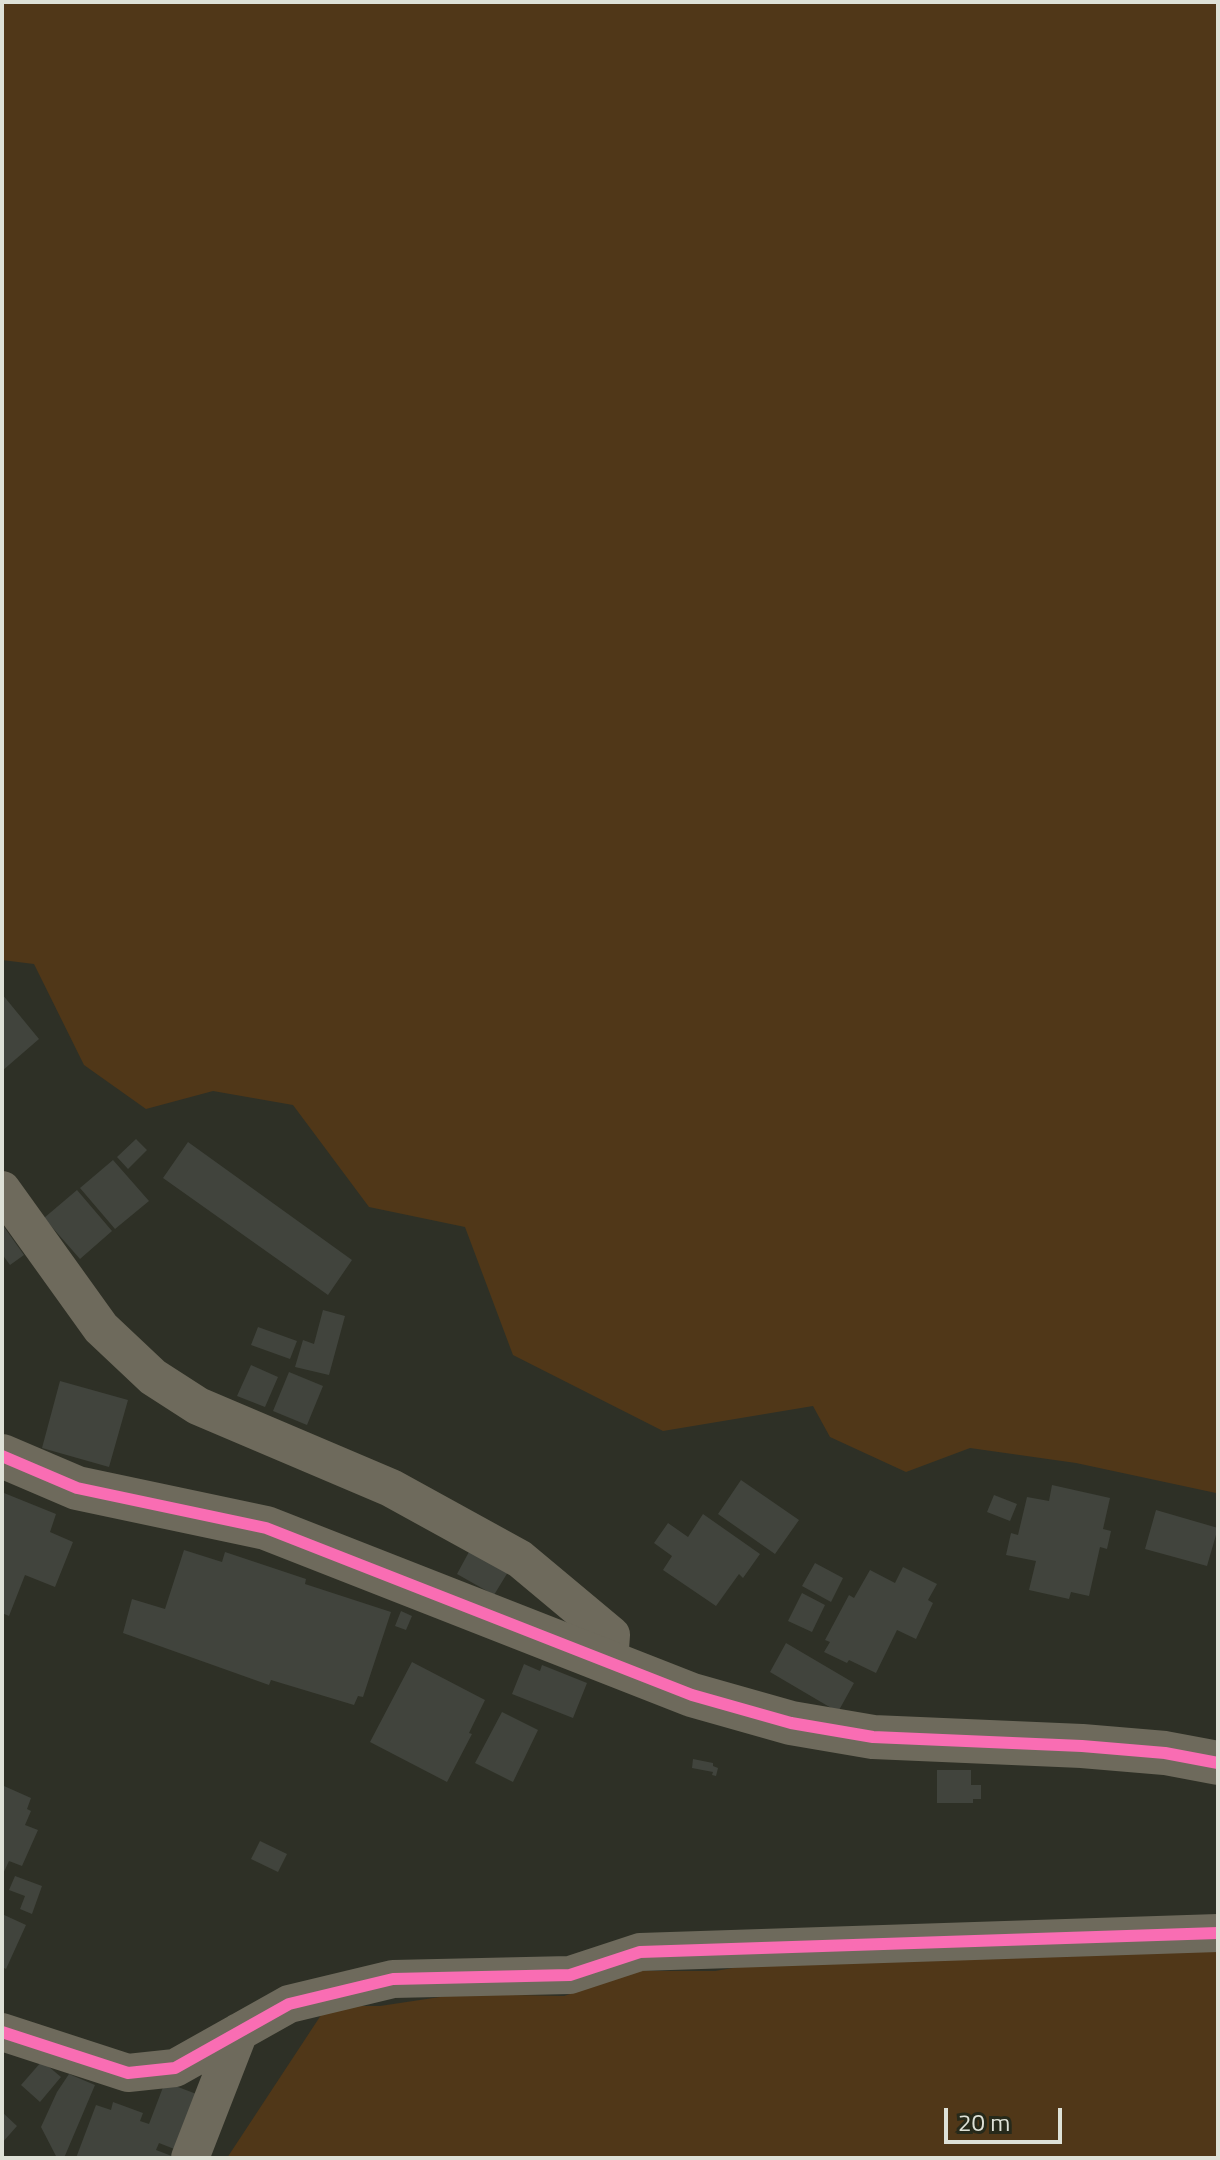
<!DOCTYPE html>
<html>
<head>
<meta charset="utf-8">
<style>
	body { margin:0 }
	#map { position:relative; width:1220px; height:2160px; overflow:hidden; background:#2e3026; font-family:"Titillium Web",sans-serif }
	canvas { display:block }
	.frame { position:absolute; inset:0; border:4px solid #dee1d7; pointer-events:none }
	.scale { position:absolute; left:944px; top:2108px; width:118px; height:36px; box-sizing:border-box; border:4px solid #dee1d7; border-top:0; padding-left:10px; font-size:24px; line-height:28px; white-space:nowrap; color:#dee1d7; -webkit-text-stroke:6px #26291a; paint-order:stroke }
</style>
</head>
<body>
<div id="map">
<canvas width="1220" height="2160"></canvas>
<div class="frame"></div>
<div class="scale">20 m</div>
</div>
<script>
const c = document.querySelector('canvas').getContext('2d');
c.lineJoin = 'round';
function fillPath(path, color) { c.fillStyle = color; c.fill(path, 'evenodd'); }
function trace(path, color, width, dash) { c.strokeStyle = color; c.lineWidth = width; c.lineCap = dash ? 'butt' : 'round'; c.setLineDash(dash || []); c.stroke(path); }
const green = new Path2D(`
	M2,2H1218V1497L1216,1493L1076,1463L970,1448L906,1472L830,1437L813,1406L663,1431L513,1355L465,1227L369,1207L293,1105L213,1091L146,1109L84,1065L34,964L2,960Z
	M868,1945L1218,1951V2158H227L327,2006H380L460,1994L564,1996L639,1971H715Z`);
const building = new Path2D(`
	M2,994L39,1039L2,1071Z
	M136,1139L147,1150L128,1169L117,1157Z
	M188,1142L352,1260L328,1295L163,1178Z
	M113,1160L149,1201L115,1229L80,1188Z
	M77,1190L112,1231L80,1259L44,1218Z
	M2,1224L24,1255L10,1265L2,1254Z
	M323,1310L345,1316L329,1375L295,1367L303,1340L314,1344Z
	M258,1327L297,1341L290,1359L251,1345Z
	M251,1365L278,1377L265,1407L237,1396Z
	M289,1372L323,1386L307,1425L273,1411Z
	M60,1381L128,1400L109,1467L42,1448Z
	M741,1480L799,1520L775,1554L718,1514Z
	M1052,1485L1110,1498L1103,1529L1111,1531L1107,1549L1100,1547L1089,1596L1071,1592L1069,1599L1029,1590L1036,1561L1006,1555L1011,1533L1018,1535L1027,1497L1049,1501Z
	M4,1493L56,1514L50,1532L73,1542L55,1587L25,1575L9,1616L2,1613V1499Z
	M994,1495L1017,1504L1010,1521L987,1512Z
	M1156,1510L1218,1528L1207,1566L1145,1549Z
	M703,1514L760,1554L743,1578L739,1574L716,1606L663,1570L672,1556L654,1543L668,1523L688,1537Z
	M184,1550L222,1562L225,1552L306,1579L305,1584L391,1612L363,1697L358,1696L354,1705L271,1680L269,1685L123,1633L132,1599L165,1609Z
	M470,1550L508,1572L494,1595L457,1574Z
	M815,1563L843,1578L831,1602L802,1586Z
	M903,1567L937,1584L928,1600L933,1603L916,1639L897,1630L876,1673L849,1660L847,1663L824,1652L830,1642L825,1640L849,1595L854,1598L870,1570L895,1583Z
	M802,1593L825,1605L812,1632L788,1621Z
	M401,1611L412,1616L406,1630L395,1626Z
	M786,1643L854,1683L838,1712L770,1672Z
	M412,1662L485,1700L469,1733L472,1734L447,1782L370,1742Z
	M524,1664L540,1671L542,1665L587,1683L573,1718L512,1694Z
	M502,1712L538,1730L513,1782L475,1763Z
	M693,1759L713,1763V1766L718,1768L716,1776L712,1775L713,1772L692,1768Z
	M937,1770H971V1785H981V1799H973V1803H937Z
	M4,1786L31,1798L27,1809L31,1811L25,1825L38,1830L22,1866L9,1861L2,1876V1791Z
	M260,1841L287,1854L278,1872L251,1859Z
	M15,1876L42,1886L32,1914L20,1909L25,1896L9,1890Z
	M2,1914L26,1925L6,1969L2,1967Z
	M42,2061L61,2077L40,2102L21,2085Z
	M69,2074L95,2085L64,2158H57L41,2127L57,2092Z
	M165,2082L199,2095L182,2152L159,2143L156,2150L177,2158H76L96,2105L111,2110L113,2102L143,2113L140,2121L149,2124Z
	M2,2112L17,2126L2,2143Z`);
const minor = new Path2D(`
	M2,1190L101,1328L153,1377L198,1406L391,1488L520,1559L611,1635L609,1663
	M2,2032L128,2073L175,2068L289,2004L393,1979L570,1975L640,1952L1218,1933
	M190,2158L239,2032`);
const tertiary = new Path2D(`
	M2,1456L77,1488L266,1528L692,1695L791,1723L873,1737L1082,1746L1165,1753L1218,1763`);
const cycleway = new Path2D(`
	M2,1456L77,1488L266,1528L692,1695L791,1723L873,1737L1082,1746L1165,1753L1218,1763
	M2,2032L128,2073L175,2068L289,2004L393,1979L570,1975L640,1952L1218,1933`);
fillPath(green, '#503718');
fillPath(building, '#41443d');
trace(minor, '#6e6a5c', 38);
trace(tertiary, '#6e6a5c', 44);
trace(cycleway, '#f96db3', 12);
</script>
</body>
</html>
